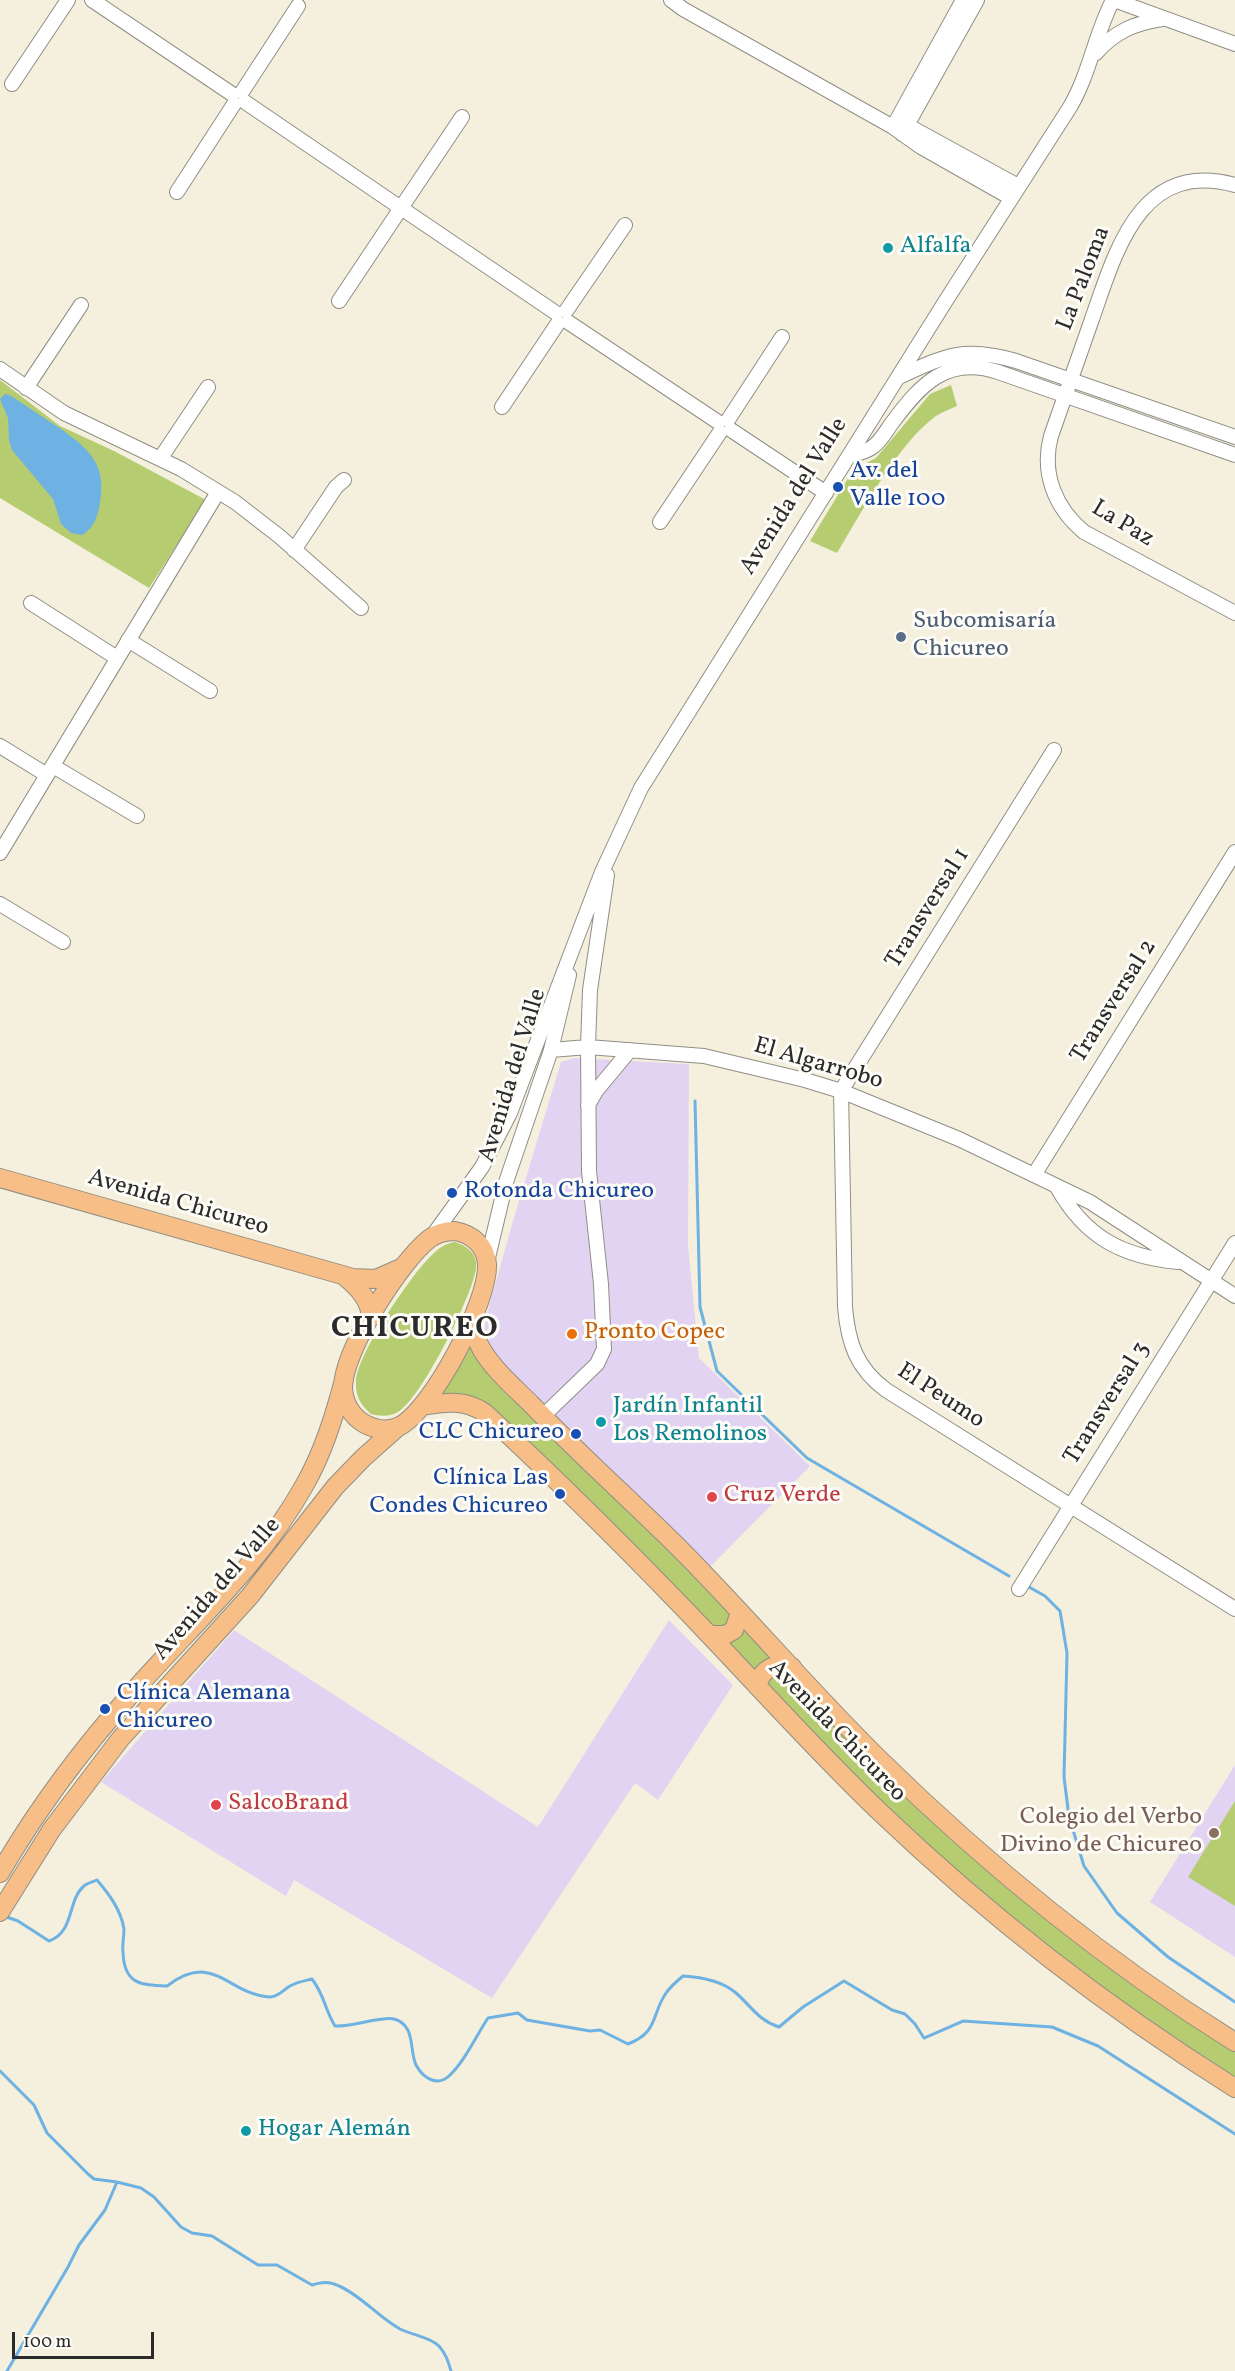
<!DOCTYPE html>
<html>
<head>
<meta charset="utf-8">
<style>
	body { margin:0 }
	#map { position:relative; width:1235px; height:2371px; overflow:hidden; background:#f4f0dd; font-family:Vollkorn,serif }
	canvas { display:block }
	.scale { position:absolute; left:12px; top:2332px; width:142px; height:27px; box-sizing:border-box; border:3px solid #2b2b2b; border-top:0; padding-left:8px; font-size:18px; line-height:21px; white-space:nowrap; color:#2b2b2b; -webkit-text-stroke:4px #fdfcf7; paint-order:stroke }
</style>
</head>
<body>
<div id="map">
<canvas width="1235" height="2371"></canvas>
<div class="scale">100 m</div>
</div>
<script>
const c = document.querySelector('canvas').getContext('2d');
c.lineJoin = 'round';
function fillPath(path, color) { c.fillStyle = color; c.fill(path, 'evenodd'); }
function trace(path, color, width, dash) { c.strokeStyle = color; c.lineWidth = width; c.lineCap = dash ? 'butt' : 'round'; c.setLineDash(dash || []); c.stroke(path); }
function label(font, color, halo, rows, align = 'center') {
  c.font = font + ' Vollkorn,serif'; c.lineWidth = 6; c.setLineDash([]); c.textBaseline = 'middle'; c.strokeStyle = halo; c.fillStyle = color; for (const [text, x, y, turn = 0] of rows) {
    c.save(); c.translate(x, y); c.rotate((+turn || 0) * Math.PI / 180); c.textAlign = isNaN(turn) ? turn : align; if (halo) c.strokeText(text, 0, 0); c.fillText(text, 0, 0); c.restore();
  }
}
const built = new Path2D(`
	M574,1058L689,1064L688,1245L699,1358L810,1466L710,1567L537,1402L494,1353L484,1330L488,1310L515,1214L561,1062Z
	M669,1620L733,1685L658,1800L635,1783L492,1998L294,1880L286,1896L101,1782L234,1630L538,1827Z
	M1235,1765V1957L1150,1902Z`);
const green = new Path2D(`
	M0,380L60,426L114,451L206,500L149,588L0,498Z
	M951,385L957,406C950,409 942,412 936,416C899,442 861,513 837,553L810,541L853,470L876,458L930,394Z
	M455,1242C467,1246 478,1254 476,1268C473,1295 421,1399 398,1412C389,1417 380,1416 371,1414C361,1406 355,1395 356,1382C356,1355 414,1270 435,1252C440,1247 448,1243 455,1242Z
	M471,1338L500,1387L685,1564L734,1617L732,1625L715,1631L506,1423L440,1395Z
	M742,1626L774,1660L756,1676L723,1640Z
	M772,1670L784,1671L858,1748L1235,2049V2077C1062,1968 905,1836 766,1686Z
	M1235,1801V1906L1188,1877Z`);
const water = new Path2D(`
	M5,394L11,396C27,406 42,417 58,427C88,448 107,463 100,503C98,516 94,528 82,535L71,533L61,524L53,499L12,450L9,440L8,418L0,399Z`);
const stream = new Path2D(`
	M695,1101L700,1307L717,1371L807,1458L1009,1576
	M1029,1587L1045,1596L1060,1611L1067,1653L1064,1777L1069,1817L1084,1866L1117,1913L1168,1957L1235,2002
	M4,1916L18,1921L49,1941C75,1932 67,1900 84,1886C87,1883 93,1882 97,1880C109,1894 121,1910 124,1929C124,1937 122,1945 123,1952C124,1984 140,1985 167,1986C214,1950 228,1995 270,1997C278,1997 283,1990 290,1986C297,1982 304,1981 312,1979C325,1996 324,2008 335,2026C351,2027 382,2016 394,2019C416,2025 409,2050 416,2065C423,2078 437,2087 449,2076C465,2061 476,2036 488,2018L518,2013L527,2020L590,2031L600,2030L628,2044C659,2032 651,2015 666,1993C671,1986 677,1981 683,1976C701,1977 722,1981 736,1993C752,2007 758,2020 779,2027L803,2007L844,1981L892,2010L905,2014L915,2024L924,2038L963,2021L1052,2027L1098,2046L1235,2134
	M0,2071L34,2105L47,2133L88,2174L94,2179L117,2182L105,2210L79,2245L68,2267L7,2371
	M117,2182L141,2188L154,2197L181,2227L192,2233L212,2236L258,2265H277L312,2285C322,2282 329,2281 339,2286C362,2296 378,2317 400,2329C412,2335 430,2337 439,2346C446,2354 448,2361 451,2371`);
const minor = new Path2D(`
	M92,0L232,94
	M671,0L683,9L893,127L921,147L1011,198
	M1114,0L1235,44
	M1096,53C1114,32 1135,23 1162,19
	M12,84L68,0
	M242,92L298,6
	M245,102L395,204
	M898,126L914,129L1018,186
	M893,127L963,0
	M902,134L977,0
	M1235,185C1140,159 1116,251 1092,319C1078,358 1065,397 1051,436C1041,473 1055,508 1084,532L1235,613
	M177,192L234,104
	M405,202L462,117
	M407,212L556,313
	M339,301L397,214
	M566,311L625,225
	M568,322L718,422
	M0,369L64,413L181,469L235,502L279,536L361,608
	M899,377C946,355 965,346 1016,361L1235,437
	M26,388L81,305
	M502,407L558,323
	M728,420L782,337
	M731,430L826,493
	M849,456C856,454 865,452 871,448C880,443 886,431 892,423C920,385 947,355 998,372L1235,455
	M160,459L208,387
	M660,522L720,432
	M294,550L336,487L344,480
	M31,603L117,658
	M128,640L210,691
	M0,746L47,775
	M1054,750L841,1091L845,1307C848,1342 856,1368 886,1390L1235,1609
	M53,766L137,816
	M0,853L218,492
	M0,904L63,942
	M551,1050L588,1047L704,1056L805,1080L841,1091L959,1139L1090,1202L1235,1296
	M588,1105L596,1091L630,1050
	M1034,1175L1235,852
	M1057,1187C1085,1237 1122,1257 1179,1262
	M431,1238L482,1167L510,1113L602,872L641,788L945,302L1070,107C1090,73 1095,34 1113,0
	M487,1262L506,1182L551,1050L569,975
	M543,1416L597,1364L604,1349L601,1284L589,1171L588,1047L590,990L607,875
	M1019,1589L1235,1243`);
const major = new Path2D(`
	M0,1178L353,1278L376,1279L401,1268
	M455,1231C472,1234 486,1246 487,1264C489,1301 433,1408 400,1426C389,1431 376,1430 365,1424C352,1417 343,1402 343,1387C344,1349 400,1262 429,1239C437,1233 445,1231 455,1231Z
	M344,1276C357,1286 370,1299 371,1317
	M472,1319C474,1330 476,1340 482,1350C494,1370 515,1388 532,1405C581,1456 634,1503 684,1553C750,1620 811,1692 878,1758C986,1864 1106,1962 1235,2042
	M422,1406C445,1402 465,1399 485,1413C564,1486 642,1564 716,1642C771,1700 824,1759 882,1814C990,1917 1109,2009 1235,2088
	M710,1635H725L734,1630L740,1612
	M757,1686C762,1668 774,1663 792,1667
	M0,1873C37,1809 83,1748 132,1693C191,1626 260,1565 304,1486C323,1453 334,1417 344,1380
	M0,1912L52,1829L121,1738L250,1596L335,1487L363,1458L399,1426`);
const markers = [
	[888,248,6,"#0f9aa8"],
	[838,487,6,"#1a4fb4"],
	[901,637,6,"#5c6f8a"],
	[452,1193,6,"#1a4fb4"],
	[572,1334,6,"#e8710a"],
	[601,1422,6,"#0f9aa8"],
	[576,1434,6,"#1a4fb4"],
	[560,1494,6,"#1a4fb4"],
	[712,1497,6,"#e0444e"],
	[105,1709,6,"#1a4fb4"],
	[216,1805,6,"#e0444e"],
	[1214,1833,6,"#8d6e63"],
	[246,2131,6,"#0f9aa8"]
];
const cultureNames = [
	["Alfalfa",900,248],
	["Jardín Infantil",613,1408],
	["Los Remolinos",613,1436],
	["Hogar Alemán",258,2131]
];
const streetNames = [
	["La Paloma",1085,279,-69],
	["Avenida del Valle",795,497,-58],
	["La Paz",1122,525,31],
	["Transversal 1",929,909,-58],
	["Transversal 2",1115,1002,-58],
	["El Algarrobo",818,1065,16],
	["Avenida del Valle",514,1076,-73],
	["Avenida Chicureo",178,1204,16],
	["El Peumo",940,1397,33],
	["Transversal 3",1108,1404,-58],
	["Avenida del Valle",218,1590,-49],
	["Avenida Chicureo",836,1732,46]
];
const transitNames = [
	["Av. del",850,473],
	["Valle 100",850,501],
	["Rotonda Chicureo",464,1193],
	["CLC Chicureo",564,1434,"right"],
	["Clínica Las",548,1480,"right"],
	["Condes Chicureo",548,1508,"right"],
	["Clínica Alemana",117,1695],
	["Chicureo",117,1723]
];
const serviceNames = [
	["Subcomisaría",913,623],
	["Chicureo",913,651]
];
const foodNames = [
	["Pronto Copec",584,1334]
];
const healthNames = [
	["Cruz Verde",724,1497],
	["SalcoBrand",228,1805]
];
const educationNames = [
	["Colegio del Verbo",1202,1819],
	["Divino de Chicureo",1202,1847]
];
const districtNames = [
	["CHICUREO",415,1330]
];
fillPath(built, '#e3d3f3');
fillPath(green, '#b5cc70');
fillPath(water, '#6eb1e3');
trace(stream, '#6eb1e3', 3);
trace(minor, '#908e84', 16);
trace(major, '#908e84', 20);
trace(minor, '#fff', 14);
trace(major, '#f7be87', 18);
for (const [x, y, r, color] of markers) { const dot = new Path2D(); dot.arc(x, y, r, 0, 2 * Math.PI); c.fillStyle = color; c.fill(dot); trace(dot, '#fdfcf7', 2); }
label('24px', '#0d838f', '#fdfcf7', cultureNames, 'left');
label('24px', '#2b2b2b', '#fdfcf7', streetNames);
label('24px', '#164399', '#fdfcf7', transitNames, 'left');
label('24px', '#4e5e75', '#fdfcf7', serviceNames, 'left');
label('24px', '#c56008', '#fdfcf7', foodNames, 'left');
label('24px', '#be3a42', '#fdfcf7', healthNames, 'left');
label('24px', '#785e54', '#fdfcf7', educationNames, 'right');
c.letterSpacing = '1.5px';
label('bold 30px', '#2b2b2b', '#fdfcf7', districtNames);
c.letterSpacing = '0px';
</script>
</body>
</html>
